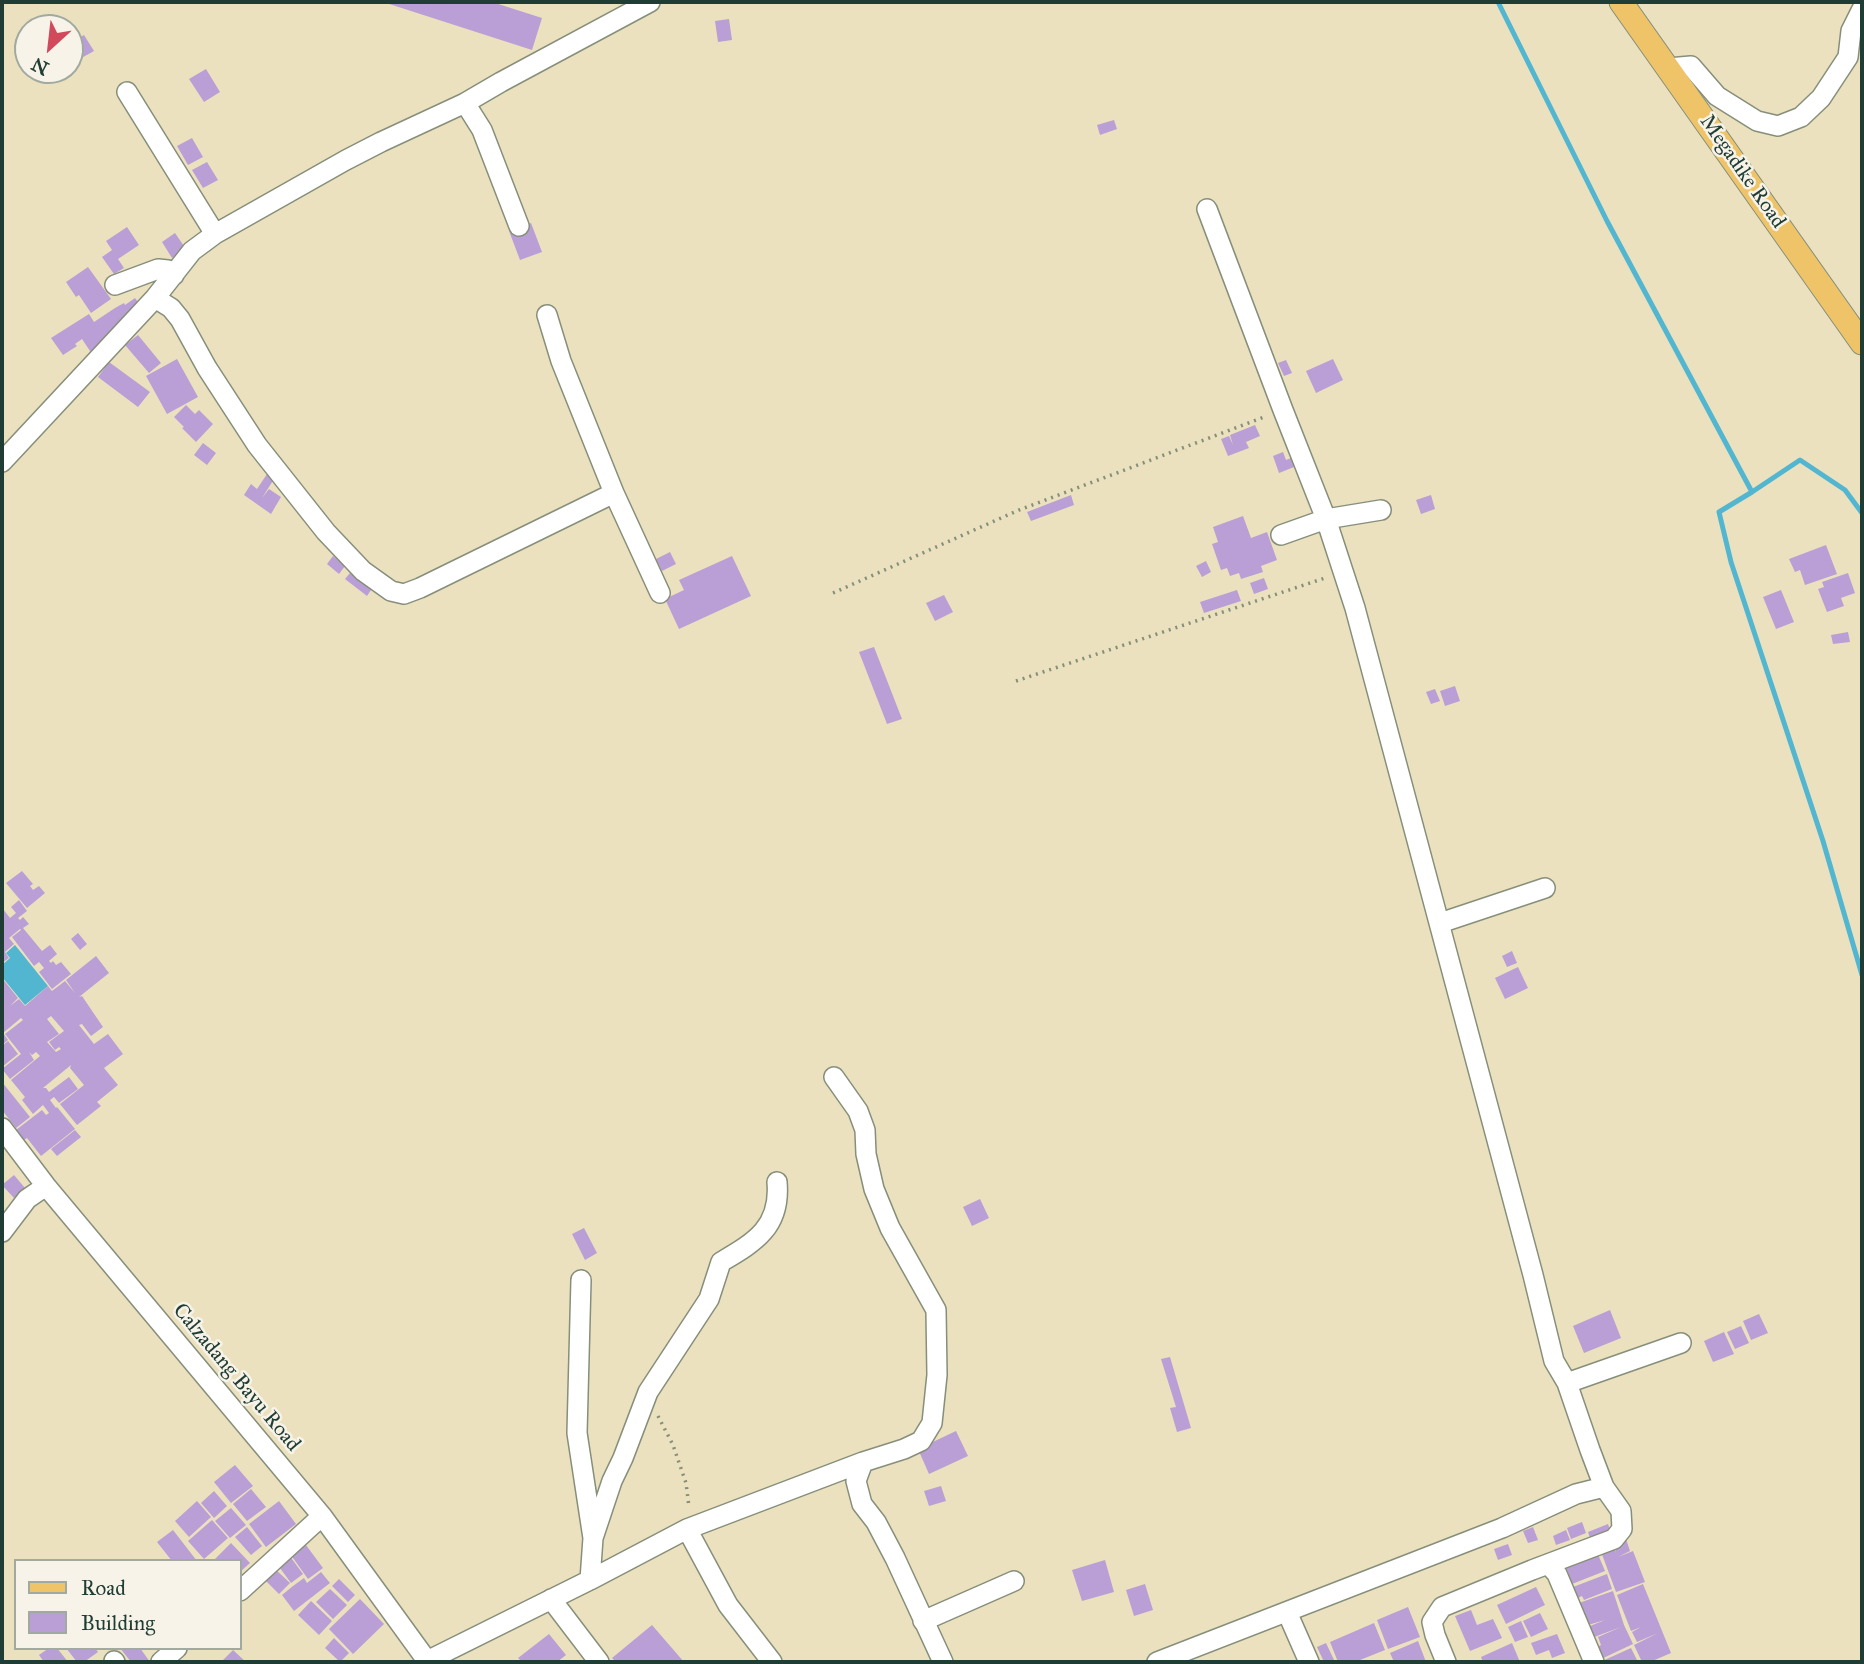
<!DOCTYPE html>
<html>
<head>
<meta charset="utf-8">
<style>
	body { margin:0 }
	#map { position:relative; width:1864px; height:1664px; overflow:hidden; background:#ebe1bf; font-family:"IM FELL Great Primer",serif }
	canvas { display:block }
	.frame { position:absolute; inset:0; border:4px solid #1f3d34; pointer-events:none }
	.legend { position:absolute; left:14px; top:1559px; width:228px; height:91px; box-sizing:border-box; background:#f7f3e8; border:2px solid #a1aaa0; margin:0; padding:9px 12px; list-style:none; font-size:21px; color:#1f3d34 }
	.legend li { display:flex; align-items:center; gap:14px; height:35px }
	.legend b { width:35px; border:2px solid #a1aaa0 }
	.north { position:absolute; left:14px; top:14px; width:70px; height:70px; box-sizing:border-box; background:#f7f3e8; border:2px solid #a1aaa0; border-radius:50%; rotate:207deg; font-size:19px; font-weight:700; line-height:28px; text-align:center; color:#1f3d34 }
	.north::after { content:''; display:block; margin:auto; width:24px; height:32px; background:#d1495b; clip-path:polygon(50% 0,100% 100%,50% 72%,0 100%) }
</style>
</head>
<body>
<div id="map">
<canvas width="1864" height="1664"></canvas>
<div class="frame"></div>
<ul class="legend">
<li><b style="height:9px;background:#efc469"></b>Road</li>
<li><b style="height:19px;background:#ba9ed6"></b>Building</li>
</ul>
<div class="north">N</div>
</div>
<script>
const c = document.querySelector('canvas').getContext('2d');
c.lineJoin = 'round';
function fillPath(path, color) { c.fillStyle = color; c.fill(path, 'evenodd'); }
function trace(path, color, width, dash) { c.strokeStyle = color; c.lineWidth = width; c.lineCap = dash ? 'butt' : 'round'; c.setLineDash(dash || []); c.stroke(path); }
function label(font, color, halo, rows, align = 'center') {
  c.font = font + ' "IM FELL Great Primer",serif'; c.lineWidth = 5; c.setLineDash([]); c.textBaseline = 'middle'; c.strokeStyle = halo; c.fillStyle = color; for (const [text, x, y, turn = 0] of rows) {
    c.save(); c.translate(x, y); c.rotate((+turn || 0) * Math.PI / 180); c.textAlign = isNaN(turn) ? turn : align; if (halo) c.strokeText(text, 0, 0); c.fillText(text, 0, 0); c.restore();
  }
}
const water = new Path2D(`
	M15,945L48,986L25,1005L2,977V965L10,958L6,953Z`);
const stream = new Path2D(`
	M1498,2L1607,221L1752,492L1800,460L1845,490L1862,513
	M1752,492L1719,512L1731,562L1823,841L1862,975`);
const building = new Path2D(`
	M383,2H492L542,18L532,50Z
	M729,19L732,40L718,42L715,21Z
	M84,35L94,51L76,61L70,50V43Z
	M206,69L220,92L204,102L189,79Z
	M1114,120L1117,129L1100,135L1097,125Z
	M192,138L203,157L188,165L177,146Z
	M207,162L218,180L203,188L192,170Z
	M531,223L542,252L520,260L509,231Z
	M127,227L139,245L118,259L124,268L114,274L102,257L112,250L106,241Z
	M175,233L186,249L172,258L162,242Z
	M88,267L111,299L91,313L79,295L76,297L66,282Z
	M135,298L143,309L92,354L82,339L75,344L77,346L63,355L51,338L89,314L94,322L115,308L124,303L125,305Z
	M138,335L161,363L149,373L125,345Z
	M177,359L198,397L167,414L146,376Z
	M1333,359L1343,380L1316,393L1306,371Z
	M1286,360L1292,373L1284,376L1278,363Z
	M109,362L150,392L138,407L98,377Z
	M186,405L195,414L199,410L213,424L196,442L182,428L184,427L174,417Z
	M1255,425L1260,436L1246,442L1249,448L1228,456L1221,439L1229,436L1233,445L1230,435Z
	M203,443L216,453L207,465L194,455Z
	M1283,452L1286,460L1291,458L1294,467L1279,473L1273,456Z
	M267,474L274,479L262,498L269,489L281,497L271,514L244,495L251,484L257,489Z
	M1071,495L1074,505L1031,521L1027,512Z
	M1431,495L1435,509L1421,514L1416,500Z
	M1243,516L1251,538L1267,532L1277,560L1261,566L1263,572L1241,579L1239,573L1230,576L1227,568L1221,570L1212,544L1218,542L1213,527Z
	M1826,545L1837,574L1805,585L1800,570L1795,572L1789,559Z
	M670,552L676,564L662,571L656,559Z
	M333,556L345,566L339,574L327,564Z
	M732,556L751,596L679,629L665,599L684,590L679,580Z
	M1206,561L1211,572L1202,577L1196,566Z
	M350,573L360,580L373,587L367,596L345,579Z
	M1848,573L1855,593L1841,598L1844,606L1827,612L1818,589L1824,587L1822,582Z
	M1264,578L1268,589L1254,594L1250,583Z
	M1237,590L1241,601L1204,613L1200,602Z
	M1781,590L1794,622L1776,629L1763,597Z
	M944,595L953,612L935,621L926,603Z
	M1848,632L1850,642L1833,644L1831,635Z
	M874,647L902,719L887,724L859,652Z
	M1455,686L1460,701L1445,706L1440,691Z
	M1435,689L1440,701L1431,704L1426,692Z
	M22,871L33,884L30,886L33,890L39,886L45,893L27,908L6,883Z
	M19,900L27,911L18,918L20,920L23,917L29,924L23,928L42,951L50,945L57,954L49,961L51,963L53,961L56,965L61,962L71,974L52,989L39,972L44,968L39,962L34,966L12,937L21,930L20,929L9,938L14,944L5,952L9,958L2,963V910L3,909L10,918L16,913L11,907Z
	M78,933L87,944L80,950L71,939Z
	M1512,951L1517,963L1507,967L1502,956Z
	M96,956L109,973L79,997L82,996L103,1027L91,1036L82,1024L79,1025L94,1044L108,1034L123,1054L104,1068L118,1085L97,1102L101,1106L77,1125L60,1104L84,1085L70,1068L71,1065L43,1088H46L49,1092L69,1077L78,1089L59,1103L54,1097L50,1100L56,1108L57,1107L75,1129L41,1156L27,1138L24,1140L16,1130L42,1110L46,1115L49,1113L43,1105L33,1114L22,1100L25,1097L11,1080L40,1056L36,1052L32,1055L29,1052L34,1060L10,1079L2,1069L21,1054L5,1034L23,1020L21,1018L3,1033L8,1040L2,1045V978L18,998L10,1006L19,999L25,1006L48,986L52,991L65,981L75,993L66,980ZM51,1016L64,1031L49,1042L55,1050L59,1047L61,1049L56,1052L47,1042L59,1034L47,1019Z
	M1518,967L1528,988L1505,999L1495,978Z
	M8,1041L18,1054L2,1067V1046Z
	M2,1082L30,1117L16,1128L2,1110Z
	M75,1130L81,1137L57,1156L51,1149Z
	M14,1175L25,1188L14,1198L2,1185Z
	M980,1199L989,1218L972,1226L963,1207Z
	M584,1228L597,1253L585,1260L572,1234Z
	M1610,1310L1621,1338L1584,1353L1573,1326Z
	M1759,1314L1768,1333L1751,1340L1743,1321Z
	M1741,1326L1749,1343L1735,1349L1727,1332Z
	M1724,1332L1734,1354L1713,1362L1704,1341Z
	M1170,1357L1191,1428L1177,1432L1170,1408L1176,1407L1161,1359Z
	M956,1431L968,1456L929,1474L918,1449Z
	M235,1465L253,1486L231,1503L214,1482Z
	M941,1486L946,1501L929,1506L924,1491Z
	M251,1489L266,1507L247,1521L233,1504Z
	M214,1491L227,1506L214,1518L201,1503Z
	M197,1501L211,1517L189,1537L175,1521Z
	M279,1501L296,1524L266,1547L249,1524Z
	M231,1508L246,1525L230,1538L215,1521Z
	M212,1520L228,1538L204,1559L188,1541Z
	M1582,1522L1586,1533L1571,1539L1567,1528Z
	M1608,1524L1612,1536L1592,1544L1588,1532Z
	M247,1527L262,1546L251,1555L235,1537Z
	M1533,1527L1538,1540L1528,1543L1523,1531Z
	M173,1530L197,1561H172L157,1542Z
	M1566,1530L1570,1540L1556,1545L1553,1536Z
	M1626,1539L1630,1551L1618,1557L1633,1551L1645,1582L1616,1592L1600,1549L1613,1544L1616,1553L1614,1544Z
	M303,1541L323,1568L308,1579L288,1551Z
	M231,1543L250,1563L240,1572V1561H213Z
	M1508,1544L1512,1555L1498,1560L1494,1549Z
	M1597,1552L1605,1571L1572,1584L1565,1564Z
	M289,1555L303,1574L291,1583L277,1564Z
	M1105,1560L1114,1592L1082,1601L1072,1570Z
	M274,1568L290,1583L279,1594L264,1579Z
	M321,1572L330,1583L294,1611L282,1595L293,1586L295,1588L293,1586L304,1578L307,1583Z
	M1607,1574L1612,1589L1584,1600L1582,1596L1578,1598L1573,1587Z
	M339,1579L355,1595L348,1602L332,1586Z
	M1145,1584L1153,1610L1134,1616L1126,1590Z
	M1643,1584L1671,1653L1650,1662H1642L1634,1645L1658,1633L1637,1642L1632,1632L1641,1627L1631,1631L1617,1595Z
	M1536,1587L1545,1605L1506,1624L1497,1605Z
	M330,1589L347,1605L333,1619L316,1602Z
	M1613,1591L1624,1625L1633,1644L1599,1660L1594,1649L1601,1645L1598,1637L1621,1627L1589,1639L1585,1628L1605,1620L1588,1625L1579,1603Z
	M360,1599L384,1624L353,1654L329,1629Z
	M311,1601L332,1621L319,1635L298,1615Z
	M1408,1607L1420,1637L1388,1649L1377,1620Z
	M1471,1610L1477,1625L1493,1619L1502,1638L1470,1651L1455,1616Z
	M1540,1613L1548,1629L1531,1637L1523,1621Z
	M1521,1621L1528,1637L1515,1642L1508,1627Z
	M1374,1623L1385,1650L1355,1662H1338L1330,1642Z
	M652,1625L684,1662H616L612,1658Z
	M549,1634L566,1655L557,1662H522L518,1658Z
	M1557,1634L1565,1653L1552,1658L1549,1650L1536,1655L1531,1643Z
	M334,1638L349,1653L340,1662L325,1648Z
	M1418,1641L1426,1662H1394L1390,1653Z
	M1326,1643L1335,1662H1324L1317,1647Z
	M1512,1643L1520,1662H1483L1481,1657Z
	M49,1648H57L68,1662H44L39,1655Z
	M66,1648H95L98,1652L84,1662H77Z
	M120,1648H140L150,1662H131Z
	M1631,1648L1638,1662H1600Z
	M233,1650L246,1662H221Z`);
const path = new Path2D(`
	M833,593L1019,510L1267,416
	M1016,681L1328,577
	M658,1416L673,1445L686,1483L689,1507`);
const minor = new Path2D(`
	M1668,68L1691,66L1717,96L1757,121L1778,126L1801,117L1821,98L1848,57L1851,31L1862,9
	M127,92L215,234
	M465,103L482,130L519,226
	M1207,209L1283,410L1326,519L1355,608L1533,1275L1554,1361L1567,1383L1590,1450L1604,1487L1621,1511L1622,1529L1614,1539L1532,1570L1442,1607L1432,1622L1435,1635L1446,1662
	M115,285L158,269L168,270L174,275
	M155,298L171,308L180,319L207,368L257,445L326,532L363,571L391,591L404,594L420,588L614,493
	M547,315L561,361L614,493L660,593
	M2,462L155,298L192,251L215,234L346,160L381,142L465,103L501,82L650,2
	M1281,535L1326,519L1381,510
	M1440,923L1545,888
	M2,1128L46,1186L322,1516L428,1662
	M2,1232L27,1199L46,1186
	M581,1280L577,1433L593,1538L590,1580
	M1567,1383L1681,1343
	M863,1462L856,1481L862,1504L876,1522L895,1558L943,1662
	M687,1529L728,1605L772,1662
	M593,1538L612,1481L623,1458L648,1392L709,1299L721,1262C755,1242 781,1227 777,1182
	M1548,1564L1557,1574L1594,1662
	M240,1591L322,1516
	M551,1599L599,1662
	M1287,1612L1309,1662
	M923,1621L1014,1581
	M114,1661L115,1662
	M427,1661L590,1580L687,1529L863,1462L904,1449L921,1441L932,1423L937,1375L936,1310L890,1228L874,1189L866,1154L865,1130L858,1111L834,1077
	M161,1662L177,1648
	M1157,1662L1502,1528L1576,1494L1604,1487`);
const major = new Path2D(`
	M1621,2L1862,343`);
const streetNames = [
	["Megadike Road",1742,172,55],
	["Calzadang Bayu Road",236,1378,50]
];
fillPath(water, '#52b6d1');
trace(stream, '#52b6d1', 5);
fillPath(building, '#ba9ed6');
trace(minor, '#858f7a', 22);
trace(major, '#858f7a', 25);
trace(path, '#858f7a', 3.5, [2, 5]);
trace(minor, '#fff', 19);
trace(major, '#efc469', 23);
label('21px', '#1f3d34', '#f7f3e8', streetNames);
</script>
</body>
</html>
